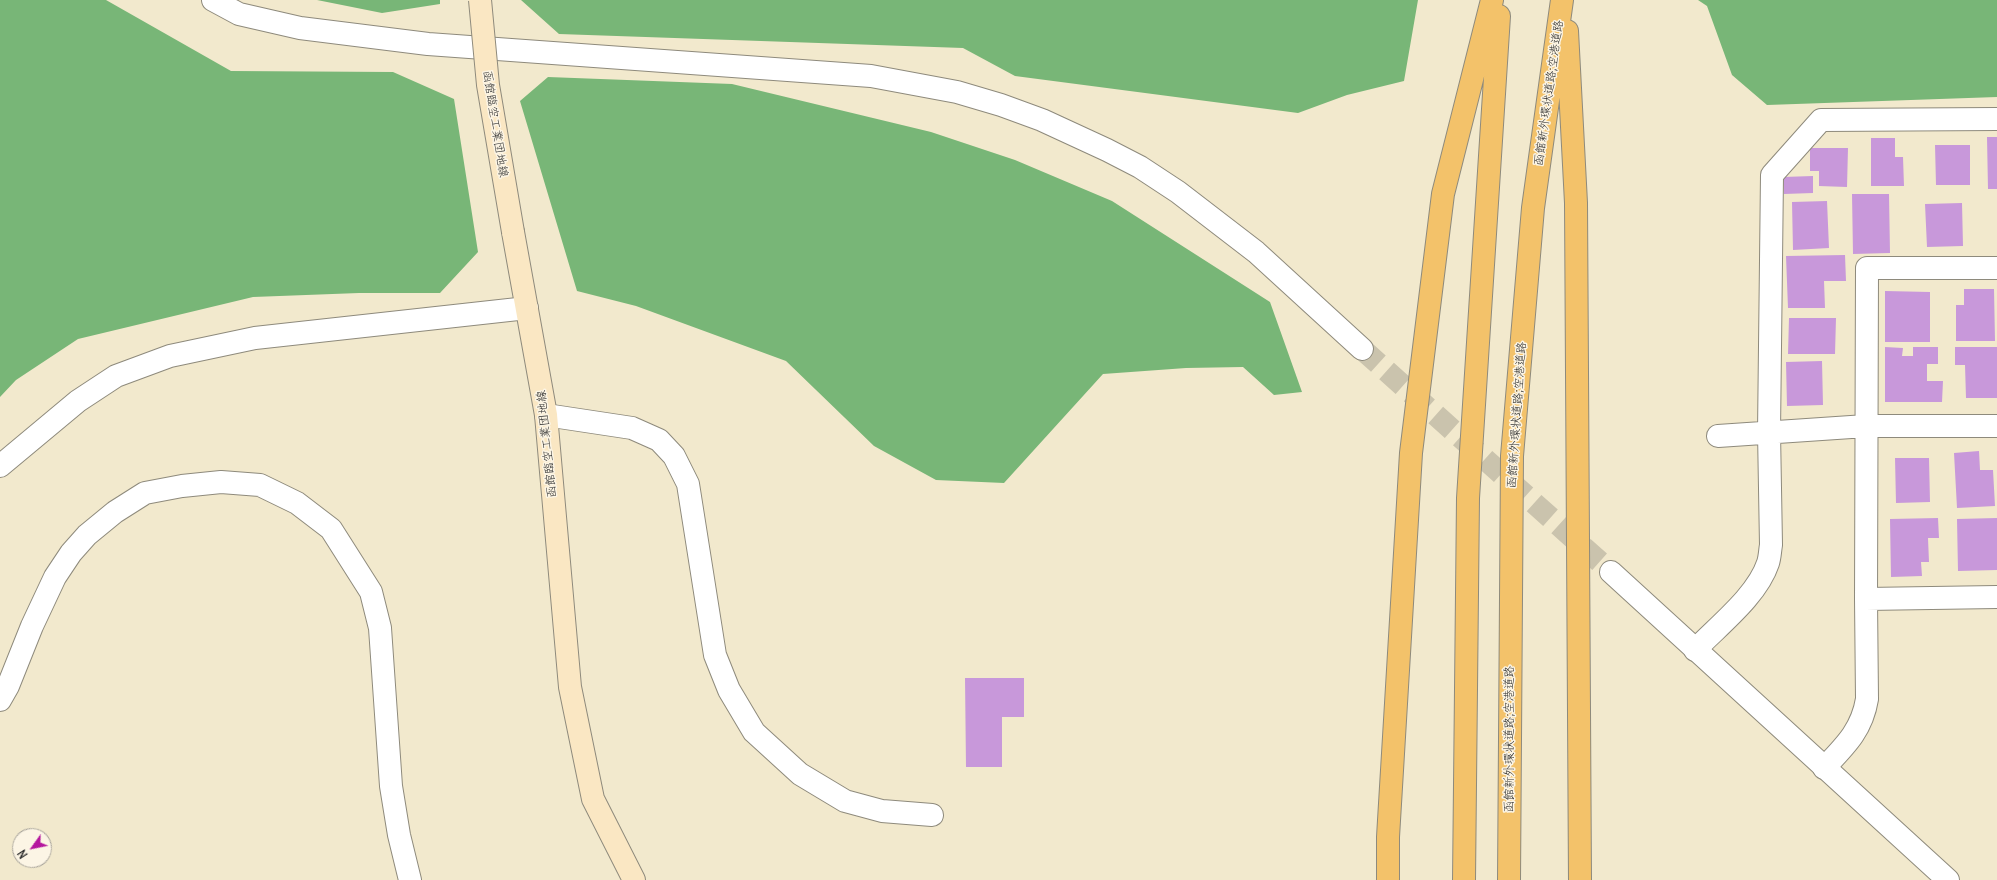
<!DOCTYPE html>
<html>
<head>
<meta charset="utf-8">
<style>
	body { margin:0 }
	#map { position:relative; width:1997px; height:880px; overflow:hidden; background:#f2e9cd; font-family:Delius,sans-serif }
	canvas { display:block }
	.north { position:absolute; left:12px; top:828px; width:40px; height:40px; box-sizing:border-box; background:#fcf5e5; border:1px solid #a8a49b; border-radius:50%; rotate:237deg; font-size:11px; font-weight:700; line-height:16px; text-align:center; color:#2b2b2b }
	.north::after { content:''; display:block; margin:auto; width:14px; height:18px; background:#b5179e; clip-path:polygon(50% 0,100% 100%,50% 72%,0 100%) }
</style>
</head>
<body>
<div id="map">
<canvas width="1997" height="880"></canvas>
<div class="north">N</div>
</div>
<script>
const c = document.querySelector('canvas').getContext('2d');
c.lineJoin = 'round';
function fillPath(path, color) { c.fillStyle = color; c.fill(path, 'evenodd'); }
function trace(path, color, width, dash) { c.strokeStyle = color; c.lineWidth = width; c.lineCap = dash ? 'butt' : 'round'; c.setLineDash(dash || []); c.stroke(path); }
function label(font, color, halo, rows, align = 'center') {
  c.font = font + ' Delius,"Klee One",sans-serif'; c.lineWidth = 3; c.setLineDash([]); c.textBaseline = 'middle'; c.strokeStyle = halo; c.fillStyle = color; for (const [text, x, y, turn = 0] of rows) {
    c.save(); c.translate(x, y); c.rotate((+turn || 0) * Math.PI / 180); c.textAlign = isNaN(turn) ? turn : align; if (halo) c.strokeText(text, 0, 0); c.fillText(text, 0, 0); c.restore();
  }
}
const forest = new Path2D(`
	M0,0H106L231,71L393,72L454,99L478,252L440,293H359L253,297L78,339L16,380L0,397Z
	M317,0H440V4L382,13Z
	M521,0H1418L1404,81L1347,95L1298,113L1015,76L963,48L559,34Z
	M1698,0H1997V97L1767,105L1732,75L1707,6Z
	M548,77L732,84L931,132L1015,160L1112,201L1270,302L1302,392L1274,395L1243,367L1186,368L1103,374L1004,483L936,480L874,446L786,361L636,306L577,291L520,101Z`);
const building = new Path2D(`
	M1987,137H1997V189H1988Z
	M1871,138H1895V157H1903L1904,186H1871Z
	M1935,145H1970V185H1936Z
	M1810,148H1848L1847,187L1819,186V171H1810Z
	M1813,176V193L1784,194L1783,177Z
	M1852,194H1889L1890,253L1853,254Z
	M1827,201L1829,248L1793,250L1792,202Z
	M1962,203L1963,246L1927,247L1925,204Z
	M1845,255L1846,281H1824L1825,308H1788L1786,256Z
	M1964,289H1994L1995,341H1956V305H1964Z
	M1885,291L1930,292V342H1885Z
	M1789,318H1836L1835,354H1788Z
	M1885,347L1903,348L1902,356H1913V347H1938V364H1927V381H1943L1942,402H1885Z
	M1955,347H1997V398H1966L1965,365H1955Z
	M1822,361L1823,405L1787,406L1786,362Z
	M1979,451L1980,470H1993L1995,506L1957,508L1954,453Z
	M1895,458H1929L1930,502L1896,503Z
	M1938,518L1939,538H1928L1929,562H1921L1922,576L1891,577L1890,519Z
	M1997,518V570L1958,571L1957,519Z
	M965,678H1024V717H1002V767H966Z`);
const tertiaryTunnel = new Path2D(`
	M1362,349L1611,572`);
const minor = new Path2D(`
	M546,415L632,428L659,440L674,456L688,484L715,655L729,690L754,732L800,774L845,801L882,811L932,815
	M1718,436L1866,426H1997
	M1866,599L1867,268H1997
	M1695,650C1719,625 1757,596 1768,563C1770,557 1770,550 1771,545L1769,432L1772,175L1821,120L1997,119
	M1824,768C1845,746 1862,730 1867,699L1866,599L1997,597`);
const tertiary = new Path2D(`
	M213,0L239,14L300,28L428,44L871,76L957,92L1001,105L1042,120L1107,150L1140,167L1178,192L1256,252L1362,349
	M0,466L78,401L116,376L170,356L255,338L527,308
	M1611,572L1948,880
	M0,700L8,686L32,626L55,577L71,553L87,535L115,512L145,493L182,486L221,482L260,485L297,503L331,529L371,592L380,628L391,786L399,835L410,880`);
const secondary = new Path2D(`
	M513,232L546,415L570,687L593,799L634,880`);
const motorway = new Path2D(`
	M1567,31L1576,203L1580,880
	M1388,880V837L1411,453L1443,194L1492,0
	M1464,880L1468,498L1499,16
	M1509,880L1512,456L1533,208L1562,0`);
const secondaryBridge = new Path2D(`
	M480,0L488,85L513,232`);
const streetNames = [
	["函館新外環状道路;空港道路",1549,93,-82],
	["函館臨空工業団地線",495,124,81],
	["函館新外環状道路;空港道路",1517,415,-86],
	["函館臨空工業団地線",547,444,-96],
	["函館新外環状道路;空港道路",1510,739,-90]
];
fillPath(forest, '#78b677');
fillPath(building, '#c898da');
trace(tertiaryTunnel, '#cac3ad', 22, [22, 11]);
trace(minor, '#8e8a7c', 24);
trace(tertiary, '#8e8a7c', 24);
trace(secondary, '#8e8a7c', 24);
trace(motorway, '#8e8a7c', 24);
trace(minor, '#fff', 22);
trace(tertiary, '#fff', 22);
trace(secondary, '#fae7c3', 22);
trace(motorway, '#f3c26a', 22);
trace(secondaryBridge, '#8e8a7c', 24, []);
trace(secondaryBridge, '#fae7c3', 22);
label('12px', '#2b2b2b', '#fcf5e5', streetNames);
</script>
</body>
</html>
